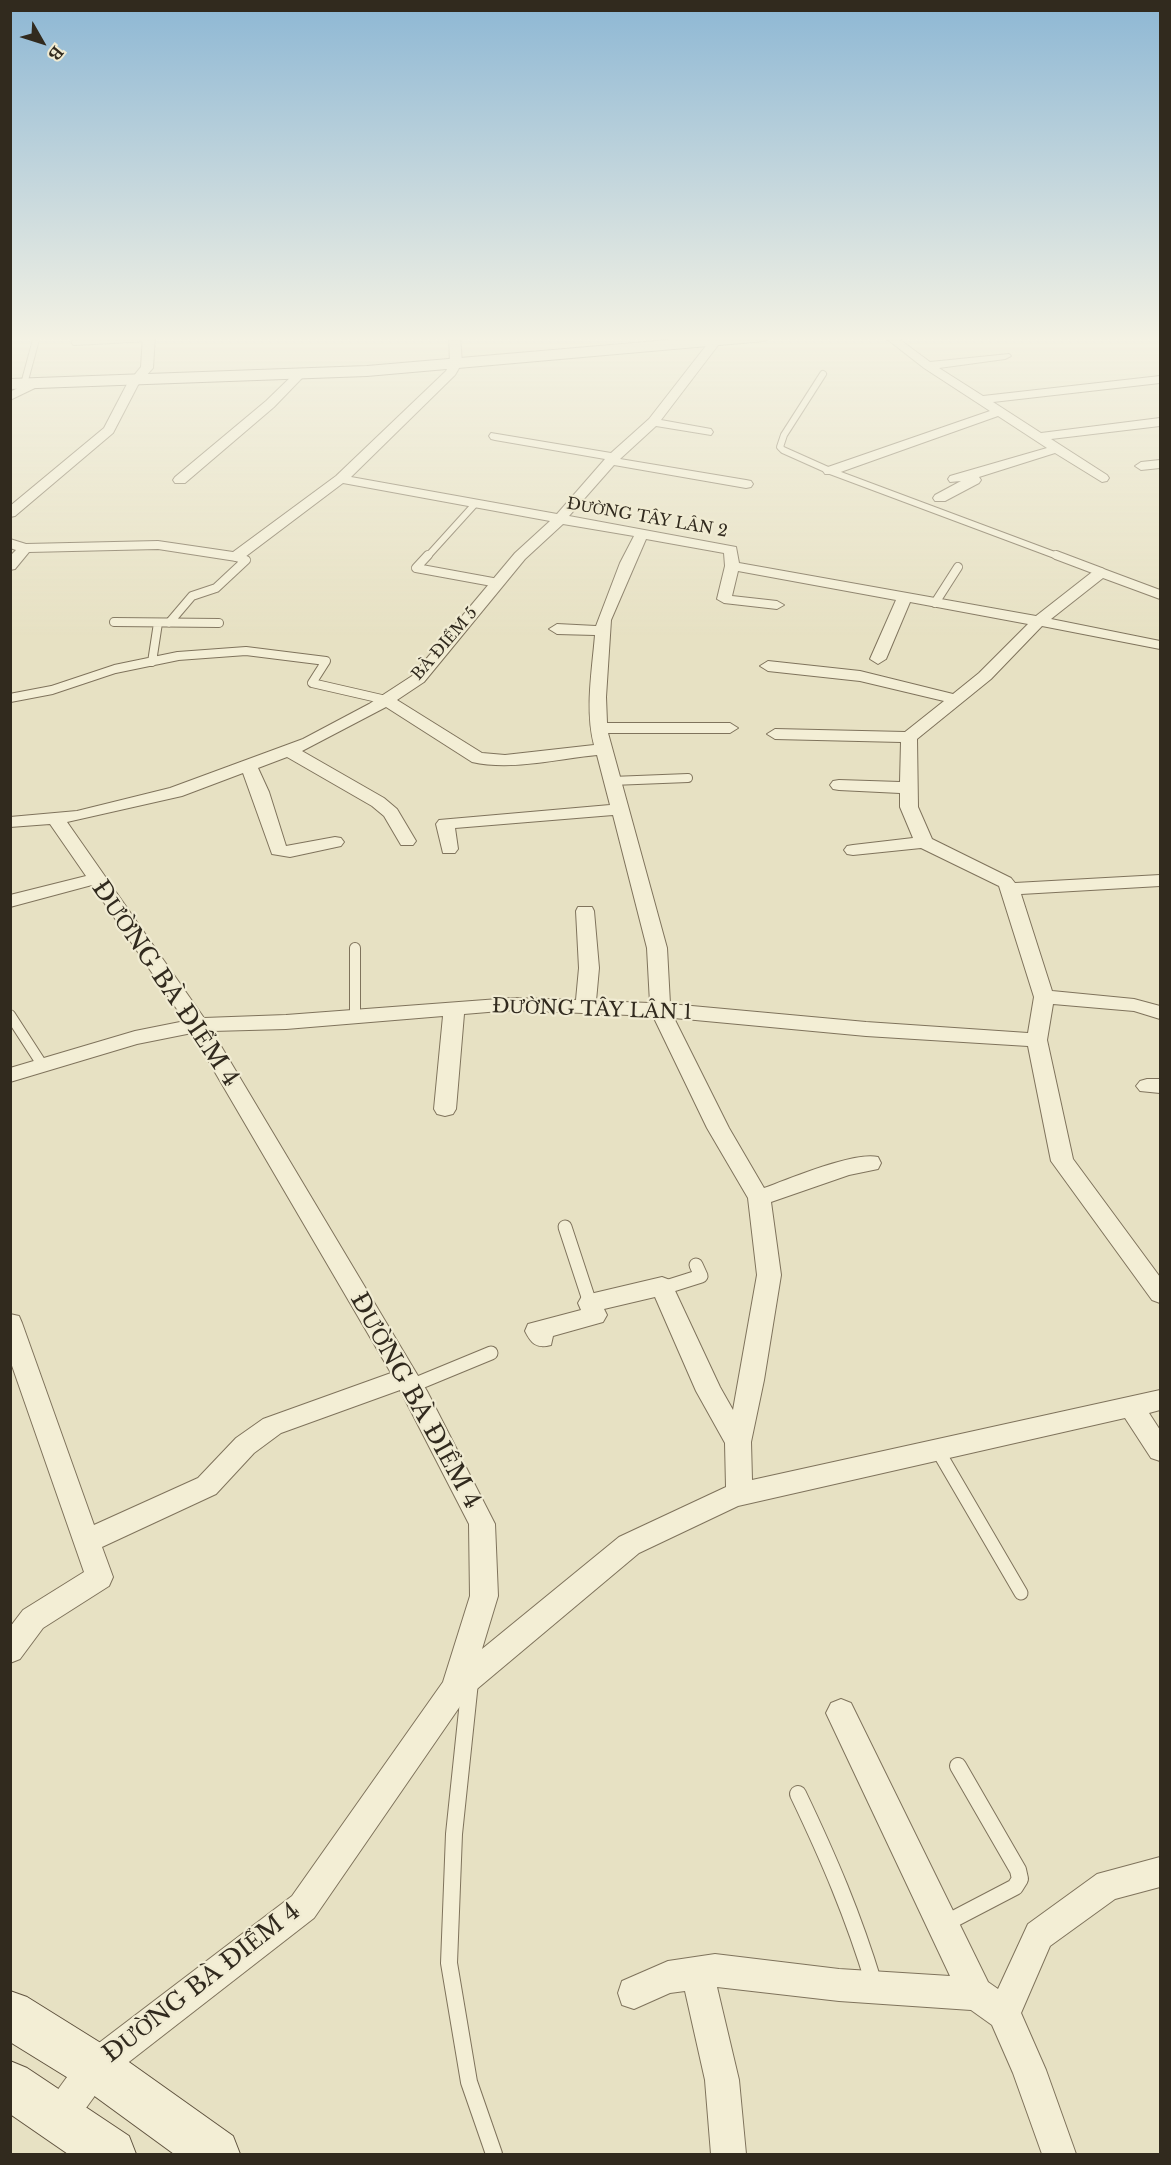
<!DOCTYPE html>
<html>
<head>
<meta charset="utf-8">
<style>
	body { margin:0 }
	#map { position:relative; width:1171px; height:2165px; overflow:hidden; background:#e7e1c3; font-family:"Libre Baskerville",serif }
	canvas { display:block }
	.frame { position:absolute; inset:0; border:12px solid #312a1e; pointer-events:none }
	.north { position:absolute; left:12px; top:12px; width:60px; height:60px; -webkit-text-stroke:4px #f0ebd2; paint-order:stroke; rotate:129deg; font-size:16px; font-weight:700; line-height:24px; text-align:center; color:#312a1e }
	.north::after { content:''; display:block; margin:auto; width:21px; height:27px; background:#312a1e; clip-path:polygon(50% 0,100% 100%,50% 72%,0 100%) }
</style>
</head>
<body>
<div id="map">
<canvas width="1171" height="2165"></canvas>
<div class="frame"></div>
<div class="north">B</div>
</div>
<script>
const c = document.querySelector('canvas').getContext('2d');
c.lineJoin = 'round';
function trace(path, color, width, dash) { c.strokeStyle = color; c.lineWidth = width; c.lineCap = dash ? 'butt' : 'round'; c.setLineDash(dash || []); c.stroke(path); }
function fillPath(path, color) { c.fillStyle = color; c.fill(path, 'evenodd'); }
function label(font, color, halo, rows, align = 'center') {
  c.font = font + ' "Libre Baskerville",serif'; c.lineWidth = 4.5; c.setLineDash([]); c.textBaseline = 'middle'; c.strokeStyle = halo; c.fillStyle = color; for (const [text, x, y, turn = 0] of rows) {
    c.save(); c.translate(x, y); c.rotate((+turn || 0) * Math.PI / 180); c.textAlign = isNaN(turn) ? turn : align; if (halo) c.strokeText(text, 0, 0); c.fillText(text, 0, 0); c.restore();
  }
}
const serviceFar4 = new Path2D(`
	M75,342L149,338
	M823,374L784,435L780,447L783,450L830,471L1060,557
	M24,384L37,336
	M427,557L475,504`);
const serviceFar3 = new Path2D(`
	M428,555L416,568L498,583
	M1056,555L1101,572
	M935,603L958,567
	M114,622L219,623
	M169,623L192,596L216,588L246,560L236,557
	M152,662L158,623
	M10,698L52,690L115,669L178,656L246,651L326,661L312,683L386,700
	M612,781L688,778`);
const serviceFar2 = new Path2D(`
	M355,948V1016
	M10,1015L43,1066`);
const serviceFar1 = new Path2D(`
	M565,1227L590,1303
	M663,1288L701,1276L696,1265
	M411,1386L491,1353
	M937,1449L1021,1593`);
const service = new Path2D(`
	M470,1682L454,1834L449,1963L469,2082L494,2154
	M798,1794C829,1859 853,1915 874,1984
	M946,1923L1015,1887L1020,1879L1018,1870L958,1766`);
const minor = new Path2D(`
	M143,336H155L153,368L138,385L113,433L15,516L10,517V506L104,428L127,384L141,367Z
	M449,336H460L462,363L455,375L351,477L557,514L605,459L495,440L491,439L489,436L491,433L611,453L649,419L712,338L716,337L722,340L661,420L711,429L713,432L711,435L656,426L620,459L746,480L751,481L753,484L751,487L746,488L614,465L569,516L736,547L739,563L1036,616L1096,569L1101,568L1160,590V599L1103,578L1051,619L1160,641V649L1042,626L991,679L917,739L918,807L932,839L1011,878L1015,883L1160,875V886L1021,894L1052,991L1134,999L1160,1006V1019L1134,1011L1053,1004L1047,1040L1073,1159L1160,1277V1303L1152,1300L1051,1161L1028,1046L866,1036L674,1018L729,1128L764,1188C789,1179 855,1151 878,1157L881,1163L878,1169L849,1175L771,1202L781,1275L764,1380L751,1442L752,1480L1160,1390V1410L1149,1413L1160,1430V1461L1151,1458L1125,1418L738,1506L639,1553L465,1699L314,1918L107,2079L70,2130L58,2135L46,2130L41,2118L46,2106L83,2055L292,1896L443,1682L470,1596L469,1524L400,1390L281,1433L254,1453L216,1494L102,1547L113,1577L109,1586L43,1628L20,1659L10,1663V1627L23,1610L84,1572L10,1360V1314L19,1316L22,1323L94,1525L198,1478L236,1438L263,1419L391,1373L192,1033L137,1044L10,1082V1068L135,1031L185,1021L92,885L10,907V895L86,876L50,824L10,827V817L77,811L170,788L303,739L369,704L412,676L515,553L550,521L343,483L241,560L236,561L158,549L29,552L15,569L10,570V556L16,550L10,548V539L26,544L158,541L233,552L336,476L446,371L450,363ZM563,524L634,536L620,563L596,626L557,624L549,629L557,634L595,635C592,671 585,710 594,745L505,755L482,753L397,700L424,682L525,559ZM646,539L724,553L725,566L717,599L724,603L777,609L784,605L777,601L732,596L738,571L896,600L870,659L878,664L886,659L910,602L1028,624L979,673L953,694L860,671L768,661L760,666L768,671L860,681L944,701L905,732L775,729L767,734L775,739L901,742L900,782L839,780L833,781L830,785L833,789L839,790L900,793V807L913,838L853,845L847,846L844,850L847,854L853,855L921,848L999,886L1034,997L1028,1033L866,1022L670,1004L667,948L608,733H730L738,728L730,723H607L606,697L611,620ZM386,707L472,762C511,771 557,759 597,755L610,805L439,820L436,824L443,853H455L458,849L455,828L613,815L647,948L650,1003L596,1001L599,968L594,911L592,907H578L576,911L579,968L576,1000L512,998L286,1015L204,1018L67,822L182,796L243,773L272,854L290,857L341,846L344,842L341,838L335,837L286,846L269,792L258,768L287,757L372,806L384,816L401,845H413L416,841L397,809L384,798L302,751ZM512,1010L653,1016L707,1128L748,1198L757,1275L733,1410L720,1387L670,1280L662,1277L590,1294L582,1296L578,1303L581,1310L528,1324L525,1331C531,1343 536,1349 551,1345L553,1336L603,1322L607,1315L604,1309L655,1297L696,1391L725,1443L726,1487L619,1537L482,1649L498,1596L495,1524L427,1391L212,1031L286,1029L443,1016L434,1109L437,1114L445,1116L453,1114L456,1109L464,1014Z
	M883,336H895L930,362L1009,354L1011,356L1005,359L939,368L983,396L1160,376V383L993,402L1041,433L1160,418V426L1051,439L1107,475L1109,478L1107,481L1102,482L1055,453L979,477L981,480L979,483L945,501H935L933,498L935,495L961,481L950,482L948,479L950,476L1047,448L998,416L835,474H825L823,471L825,468L990,411L924,368Z
	M299,371L303,373V377L274,407L185,483H175L173,480L175,477L266,401L295,373Z
	M35,379L41,383L39,386L10,400V392Z
	M1160,460V468L1141,470L1135,466L1141,462Z
	M1147,1079H1160V1093L1140,1091L1136,1086L1140,1081Z
	M841,1699L851,1703L988,1982L998,1989L1028,1924L1097,1874L1160,1857V1887L1115,1899L1050,1946L1021,2013L1046,2070L1076,2154H1042L1013,2073L992,2025L971,2010L839,2001L717,1987L739,2080L746,2154H711L705,2080L685,1991L670,1993L634,2009L622,2005L618,1993L622,1981L668,1961L715,1954L839,1969L950,1976L826,1713L831,1703Z`);
const secondary = new Path2D(`
	M715,336H773L765,341L367,376L10,389V379L367,366Z
	M10,1991L27,1997L112,2050L233,2136L240,2154H174L78,2084L10,2042Z
	M10,2061L27,2068L129,2136L136,2154H68L10,2114Z`);
const farStreetnames = [
	["ĐƯỜNG TÂY LÂN 2",647,518,10],
	["BÀ ĐIỂM 5",445,644,-49]
];
const streetNames = [
	["ĐƯỜNG TÂY LÂN 1",592,1010,2]
];
const nearStreetnames = [
	["ĐƯỜNG BÀ ĐIỂM 4",165,984,56],
	["ĐƯỜNG BÀ ĐIỂM 4",415,1401,61],
	["ĐƯỜNG BÀ ĐIỂM 4",202,1983,-38]
];
trace(serviceFar4, '#7f735c', 8);
trace(serviceFar3, '#7f735c', 10);
trace(serviceFar2, '#7f735c', 12);
trace(serviceFar1, '#7f735c', 15);
trace(service, '#7f735c', 18);
trace(minor, '#7f735c', 2);
trace(secondary, '#615440', 2);
trace(serviceFar4, '#f3eed5', 6);
trace(serviceFar3, '#f3eed5', 8);
trace(serviceFar2, '#f3eed5', 10);
trace(serviceFar1, '#f3eed5', 13);
trace(service, '#f3eed5', 16);
fillPath(minor, '#f3eed5');
fillPath(secondary, '#f3eed5');
const sky = c.createLinearGradient(0, 0, 0, 639);
sky.addColorStop(0, '#8db7d4');
sky.addColorStop(0.53, '#f4f2e4');
sky.addColorStop(1, '#f4f2e400');
c.fillStyle = sky;
c.fillRect(0, 0, 1171, 639);
label('16px', '#312a1e', '#f0ebd2', farStreetnames);
label('20px', '#312a1e', '#f0ebd2', streetNames);
label('24px', '#312a1e', '#f0ebd2', nearStreetnames);
</script>
</body>
</html>
